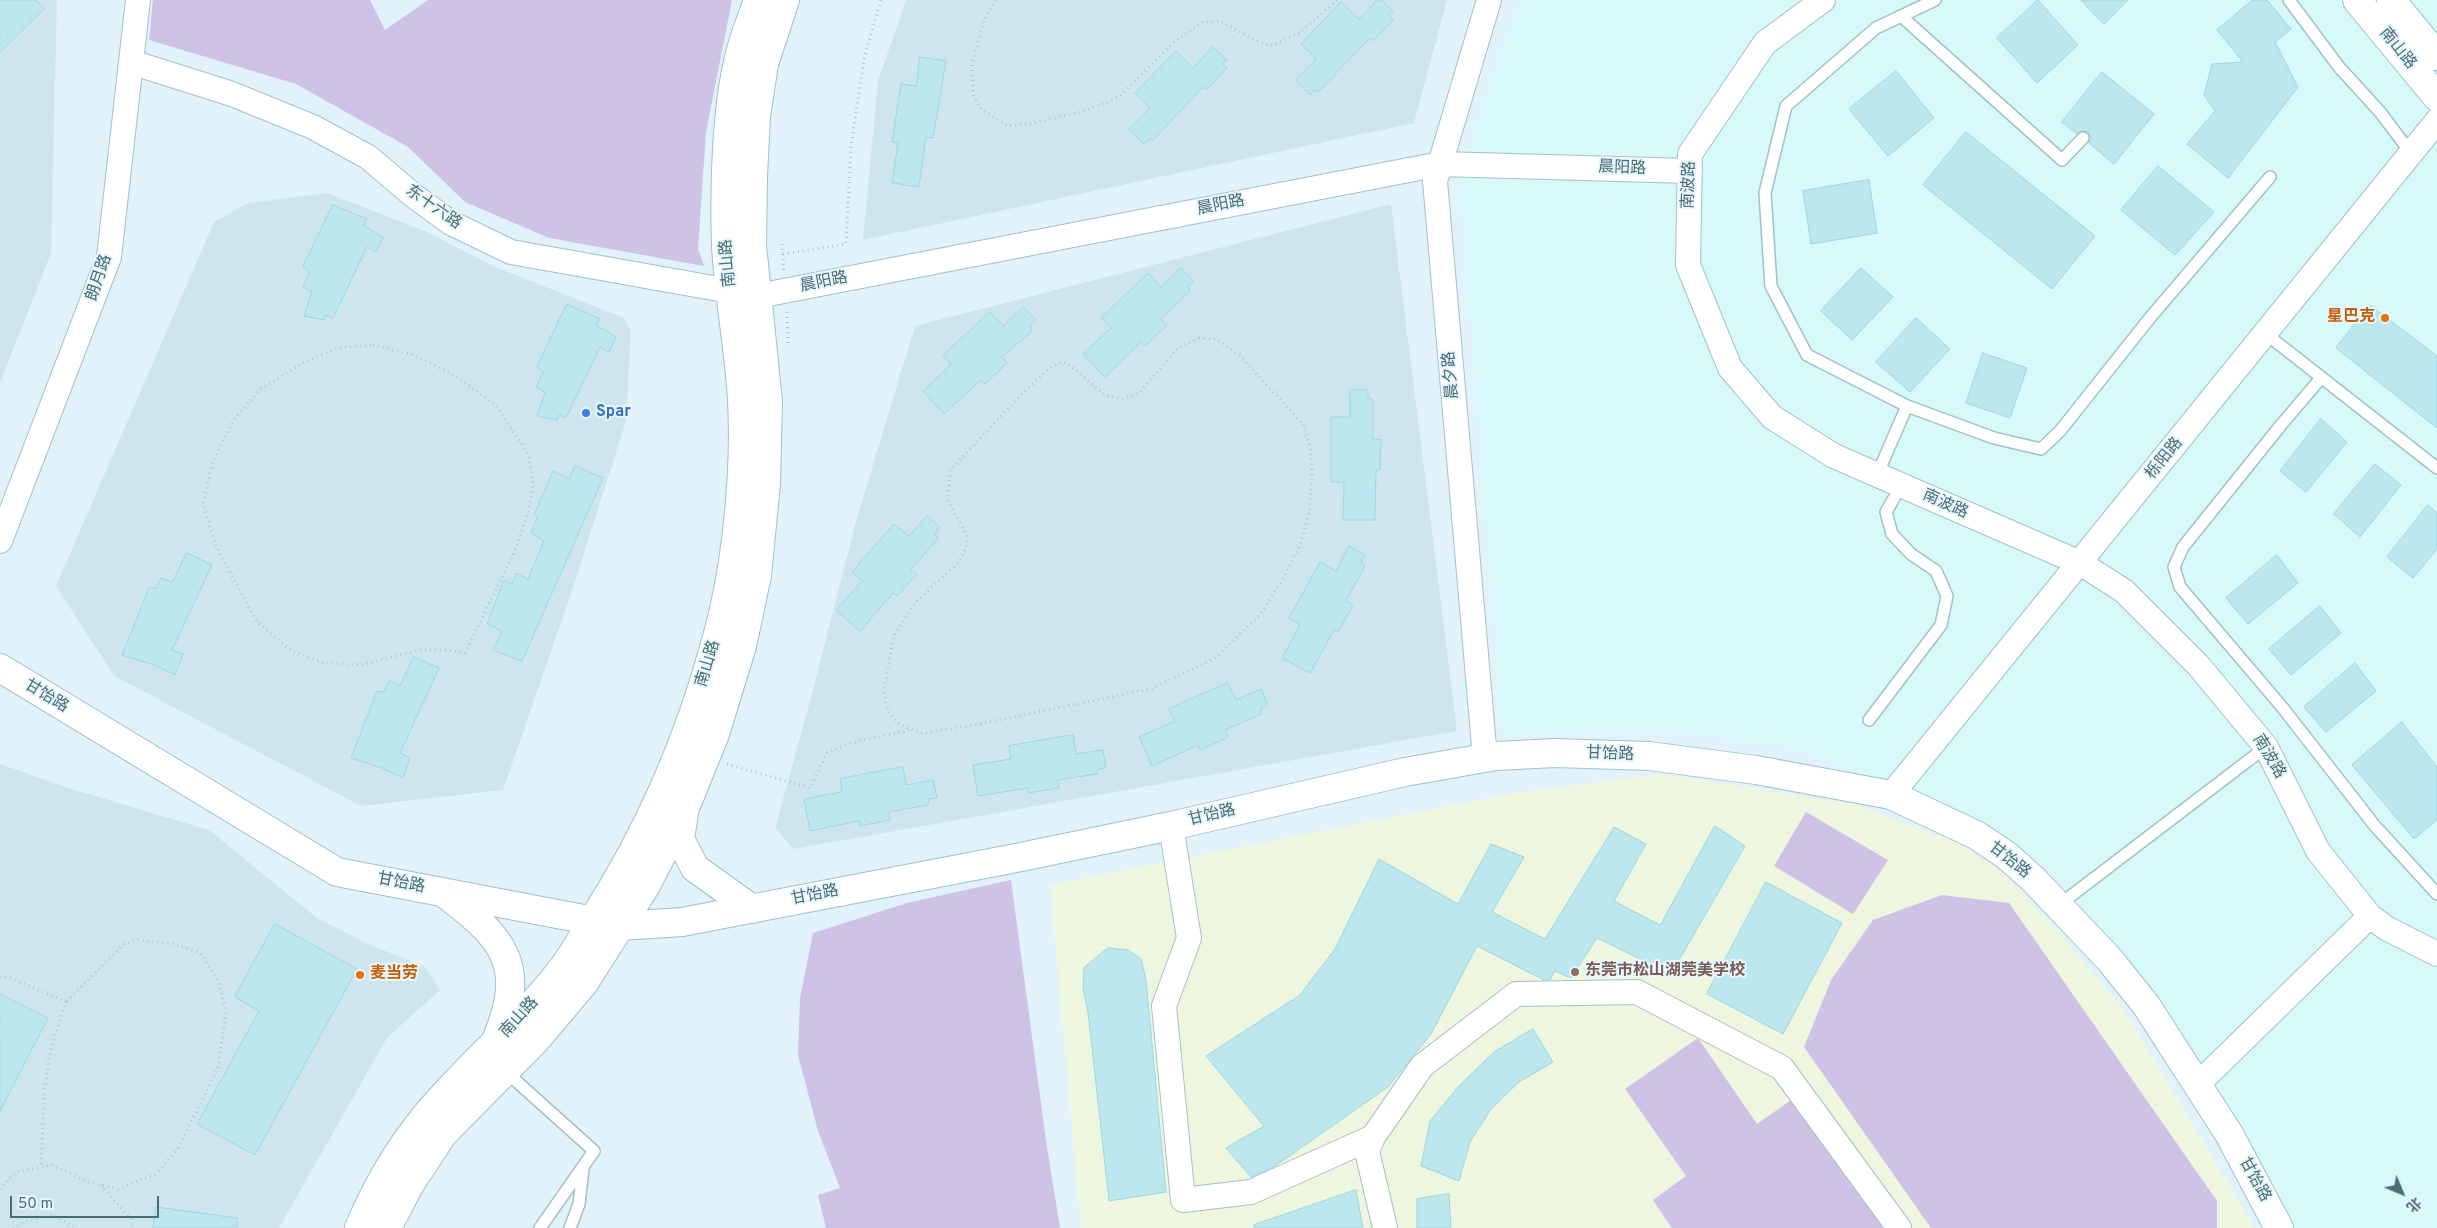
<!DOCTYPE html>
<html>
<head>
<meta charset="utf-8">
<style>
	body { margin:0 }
	#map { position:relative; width:2437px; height:1228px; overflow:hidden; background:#e2f2fa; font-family:Overpass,"Noto Sans SC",sans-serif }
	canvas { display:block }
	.north { position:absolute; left:2377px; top:1168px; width:50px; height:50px; -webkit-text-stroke:4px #e8f6fe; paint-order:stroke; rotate:135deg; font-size:14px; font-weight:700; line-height:20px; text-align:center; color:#4a6d70 }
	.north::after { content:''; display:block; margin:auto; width:18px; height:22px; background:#4a6d70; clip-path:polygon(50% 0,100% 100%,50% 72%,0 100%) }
	.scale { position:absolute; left:10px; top:1196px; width:149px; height:22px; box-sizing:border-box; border:2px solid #4a6d70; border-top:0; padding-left:6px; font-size:15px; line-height:18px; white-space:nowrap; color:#4a6d70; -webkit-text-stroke:4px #e8f6fe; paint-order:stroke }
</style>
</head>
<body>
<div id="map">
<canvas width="2437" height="1228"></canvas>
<div class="north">北</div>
<div class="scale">50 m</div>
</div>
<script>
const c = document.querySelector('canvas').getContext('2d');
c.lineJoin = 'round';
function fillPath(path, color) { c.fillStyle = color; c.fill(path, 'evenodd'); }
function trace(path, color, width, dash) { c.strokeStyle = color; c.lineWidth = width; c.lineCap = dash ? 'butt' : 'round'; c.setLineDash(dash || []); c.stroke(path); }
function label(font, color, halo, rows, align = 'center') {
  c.font = font + ' Overpass,"Noto Sans SC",sans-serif'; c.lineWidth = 4; c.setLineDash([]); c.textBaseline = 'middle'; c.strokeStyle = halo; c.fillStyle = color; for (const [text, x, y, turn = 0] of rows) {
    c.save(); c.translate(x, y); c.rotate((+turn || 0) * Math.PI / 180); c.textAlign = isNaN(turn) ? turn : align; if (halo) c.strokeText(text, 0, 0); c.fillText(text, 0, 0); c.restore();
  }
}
const residential = new Path2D(`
	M0,0H57L51,253L0,383Z
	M906,0H1447L1414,123L863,240L878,81Z
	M327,193L425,231L493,266L624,318L631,331L626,421L573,588L503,790L361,806L114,676L56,586L214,222L248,203Z
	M1391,204L1457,731L794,849L775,828L813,690L856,521L915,326Z
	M0,764L69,788L209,830L317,918L368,944L425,967L440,990L387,1038L279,1228H0Z`);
const commercial = new Path2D(`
	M1520,0H2437V1228H2294L2280,1196L2200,1058L2125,956L2050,868L1946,801L1783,746L1656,730L1503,736L1459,177Z`);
const education = new Path2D(`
	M1663,774L1854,804L1960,844L2006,875L2058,932L2126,1013L2255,1228H1081L1050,885L1521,792Z`);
const green = new Path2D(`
	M153,0H370L385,30L428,0H732L706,132L698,249L704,266L549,238L465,202L408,147L296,84L149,40Z
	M1806,812L1888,860L1853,914L1774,866Z
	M1011,880L1046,1141L1060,1228H826L818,1195L840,1188L818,1131L798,1055L800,998L813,933L907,903Z
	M1942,895L2009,903L2217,1201V1228H1931L1804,1047L1831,980L1873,920Z
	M1698,1038L1757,1124L1797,1096L1888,1228H1672L1653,1200L1686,1176L1625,1089Z`);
const building = new Path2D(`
	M0,0H36L44,9L0,52Z
	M1377,0H1381L1393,11L1389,15L1393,20L1373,41L1370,38L1319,91L1315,90L1310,95L1295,80L1316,59L1301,44L1341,2L1359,19Z
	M2038,0L2078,45L2037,83L1997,38Z
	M2081,0H2128L2104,24Z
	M2253,0H2267L2291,29L2275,42L2298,87L2228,178L2187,144L2215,111L2204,95L2212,64L2243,62L2217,30Z
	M1213,47L1227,60L1223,64L1227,68L1206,90L1203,87L1153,140L1149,139L1144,144L1129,129L1150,108L1135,93L1176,51L1193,68Z
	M920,57L946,61L933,138L926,137L919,187L892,183L898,143L892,142L901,84L916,86Z
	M1896,71L1934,118L1888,156L1849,109Z
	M2102,72L2154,114L2114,164L2089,143L2090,136L2088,132L2081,131L2077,134L2062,122Z
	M1966,132L2095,236L2052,289L1923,185Z
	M2158,166L2214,212L2175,255L2121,210Z
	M1869,180L1877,233L1811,244L1803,191Z
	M333,205L367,219L363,225L383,237L376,252L367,247L333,318L326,315L324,320L304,316L312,292L303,287L310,272L303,267Z
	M1181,268L1194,281L1188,286L1190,291L1161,319L1167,325L1145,346L1141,342L1105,377L1083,354L1111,328L1101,318L1148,273L1161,287Z
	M1861,268L1893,297L1852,340L1821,311Z
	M567,304L600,319L596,325L616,337L609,352L600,347L566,418L559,415L557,420L537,416L545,392L536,387L543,372L537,367Z
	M2370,305L2437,356V428L2336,348Z
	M1023,307L1036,320L1030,325L1032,331L1002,357L1007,363L985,384L981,380L944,414L923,391L951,365L943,355L990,312L1003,326Z
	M1916,318L1950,349L1910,392L1876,362Z
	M1983,353L2027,368L2010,418L1966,403Z
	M1350,390H1368V398L1373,400V440L1381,439L1380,470H1376L1375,520H1343L1344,482H1331V417H1350Z
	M2321,419L2347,442L2306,492L2280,471Z
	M2375,464L2401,485L2360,537L2334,514Z
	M575,466L603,478L522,661L493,650L502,631L487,624L504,580L512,584L516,573L528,579L544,541L531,533L537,518L534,515L553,471L569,479Z
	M2428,505L2437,513V549L2413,578L2387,557Z
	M927,516L940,527L935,534L938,539L911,569L917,574L897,596L893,593L860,631L836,610L862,581L852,572L894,524L909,536Z
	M1349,546L1365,555L1361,562L1365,566L1346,601L1353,605L1338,632L1334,630L1310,673L1282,658L1300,625L1289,618L1320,562L1336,571Z
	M187,553L212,565L172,650L183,654L175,675L154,665L122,655L149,588H156L161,578L172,582Z
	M2277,555L2298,583L2248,624L2226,598Z
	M2320,606L2341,633L2291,675L2269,649Z
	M414,657L439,668L400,753L410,758L403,778L382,768L351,758L377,691L384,692L389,681L400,685Z
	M2355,663L2376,691L2326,732L2304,707Z
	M1228,683L1236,700L1261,689L1268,705L1261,708V714L1225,730L1228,737L1200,750L1198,745L1152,766L1139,737L1175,721L1169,709Z
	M2402,722L2437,767V820L2414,839L2352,765Z
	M1073,735L1076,754L1103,750L1106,768L1098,769L1097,774L1057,780L1059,788L1028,793V788L978,796L973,765L1011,759L1009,746Z
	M903,767L906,785L933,780L937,798L929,799L928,805L889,812L890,820L860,826L859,821L810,831L804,799L842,792L840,779Z
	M1715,826L1745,846L1671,974L1597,938L1571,978L1555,971L1550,980H1544L1477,946L1431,1034L1388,1087L1275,1166L1251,1177L1226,1148L1264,1126L1206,1056L1300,995L1335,949L1379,859L1458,904L1491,844L1524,857L1492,912L1545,939L1614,827L1646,844L1614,901L1660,925Z
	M1766,882L1842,923L1783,1034L1707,994Z
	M275,924L357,969L255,1155L197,1124L259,1011L235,997Z
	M1108,948L1128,950L1141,959L1146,980L1166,1192L1109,1201L1088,1012L1083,989L1084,968Z
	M0,994L48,1018L0,1111Z
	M1533,1029L1553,1062L1519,1082L1491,1109L1470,1142L1459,1181L1421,1166L1430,1121L1459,1086L1494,1052Z
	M1356,1190L1363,1228H1254V1225Z
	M1449,1194L1451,1228H1417V1199Z
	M156,1207L237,1218V1228H153Z`);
const path = new Path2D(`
	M996,0L984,20L972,64L973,94L980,108L1008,126L1029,124L1077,113L1110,101L1121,95L1175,41L1203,22L1220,21L1253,39L1270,46L1299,33L1337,0
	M782,244L784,271
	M783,254L846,244L851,146L864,59L881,0
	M787,312L788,345
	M1199,338L1218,340L1239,355L1303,424L1311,450L1312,477L1310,508L1300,545L1282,581L1259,616L1215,658L1151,689L974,725L922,733L900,725L891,716L886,705L884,689L894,635L915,603L959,562L966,549L967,536L948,500L950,470L1023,393L1052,366L1062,362L1070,365L1105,395L1122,399L1139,393L1178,348Z
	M373,345L414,355L456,376L496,405L528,454L533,483L529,510L515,551L465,653L445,650H419L361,665L324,663L292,651L257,622L215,544L203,503L213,461L235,418L261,389L304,362L338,348Z
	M727,764L810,788L827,753L851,743L910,730
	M0,977L10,978L66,1002L50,1053L44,1092L41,1167
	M101,1185L131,1219L133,1228
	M0,1189L16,1172L52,1165L89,1182L118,1189L156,1174L178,1148L218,1068L226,1013L218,980L200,953L174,944L138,940L124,944L66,1002
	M13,1228L24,1222L52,1215L76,1228`);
const lane = new Path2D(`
	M2289,0L2339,67L2380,112L2411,153
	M1901,16L2062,160L2083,138
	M2266,334L2437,468
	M2321,378L2281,425L2183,547L2174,567L2180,587L2282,707L2375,826L2437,894
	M1907,406L1994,438L2041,449L2060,431L2149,319L2270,177
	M1877,475L1907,406L1807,355L1771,286L1765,193L1786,106L1876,28L1935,0
	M1869,720L1941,625L1947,596L1936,571L1911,554L1892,534L1886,512L1901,486
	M2059,905L2266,747
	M505,1071L594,1151L540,1228
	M570,1228L579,1204L583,1169`);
const street = new Path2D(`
	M1823,0L1765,43L1690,154L1688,265L1730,368L1772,417L1834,456L2080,563L2124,591L2198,665L2266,747L2318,851L2370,916L2386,928L2437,954
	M131,62L232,94L313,127L368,157L414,196L451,223L511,252L758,296L1440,164L1690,171
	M0,541L109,257L138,0
	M1485,758L1435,181L1489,0
	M1891,795L2437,121
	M1171,826L1189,938L1164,1006L1183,1200L1251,1192L1373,1137
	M2197,1085L2370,916
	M1385,1228L1367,1151L1373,1137L1422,1066L1516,994L1637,992L1782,1068L1899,1228`);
const secondary = new Path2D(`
	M2357,0L2437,97
	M2391,0L2437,56
	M0,668L337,872L620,926L682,922L1011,859L1171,826L1405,772L1496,756L1555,753L1649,756L1756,770L1891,795L1976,835L2006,855L2033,879L2109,959L2146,1005L2229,1134L2279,1228
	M684,813L680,839L695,868L752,909
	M448,896C506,940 526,967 497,1038
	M359,1228C375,1190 398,1150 424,1118C467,1065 521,1023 562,969C574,953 584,935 594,918C650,831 689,741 716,641C736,571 746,474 742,400C739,349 729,298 726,246C724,191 726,110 739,58C743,38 752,19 758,0
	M387,1228L410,1184L443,1134L535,1041L584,983L645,887L681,818L715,734L742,646L757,575L766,484L768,402L752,245L753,177L756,116L764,64L785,0`);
const markers = [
	[2385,318,5,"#e8710a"],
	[586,413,5,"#3f7fe0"],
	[1575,972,5,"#8d6e63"],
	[360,975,5,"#e8710a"]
];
const streetNames = [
	["南山路",2397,49,51],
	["晨阳路",1622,169,2],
	["南波路",1690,185,-88],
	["晨阳路",1221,206,-11],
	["东十六路",433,208,35],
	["南山路",729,263,-95],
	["朗月路",100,278,-71],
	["晨阳路",824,283,-11],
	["晨夕路",1452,375,-95],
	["栎阳路",2165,459,-51],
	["南波路",1945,505,24],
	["南山路",709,664,-73],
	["甘饴路",46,697,31],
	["甘饴路",1610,755,2],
	["南波路",2268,757,59],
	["甘饴路",1212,816,-13],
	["甘饴路",2009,861,38],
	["甘饴路",401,884,11],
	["甘饴路",815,896,-11],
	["南山路",520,1018,-48],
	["甘饴路",2254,1180,61]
];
const foodNames = [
	["星巴克",2375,318],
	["麦当劳",370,975,"left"]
];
const shopNames = [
	["Spar",596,413]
];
const educationNames = [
	["东莞市松山湖莞美学校",1585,972]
];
fillPath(residential, '#cfe5ee');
fillPath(commercial, '#d7f9fa');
fillPath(education, '#eef6df');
fillPath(green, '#cec2e7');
fillPath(building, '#bce7ee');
trace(building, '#9dd7e0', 1);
trace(lane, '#a5c0c5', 14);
trace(street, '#a5c0c5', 26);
trace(secondary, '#a1c0c7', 30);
trace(path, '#9fccd2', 3, [1, 4]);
trace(lane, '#fff', 11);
trace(street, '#fff', 24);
trace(secondary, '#fff', 28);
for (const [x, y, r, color] of markers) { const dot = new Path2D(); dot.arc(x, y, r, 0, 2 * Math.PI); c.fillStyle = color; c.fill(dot); trace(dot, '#e8f6fe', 2); }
label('16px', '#4a6d70', '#e8f6fe', streetNames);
label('bold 16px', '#c56008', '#e8f6fe', foodNames, 'right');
label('bold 16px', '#366cbe', '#e8f6fe', shopNames, 'left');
label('bold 16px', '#785e54', '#e8f6fe', educationNames, 'left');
</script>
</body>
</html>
